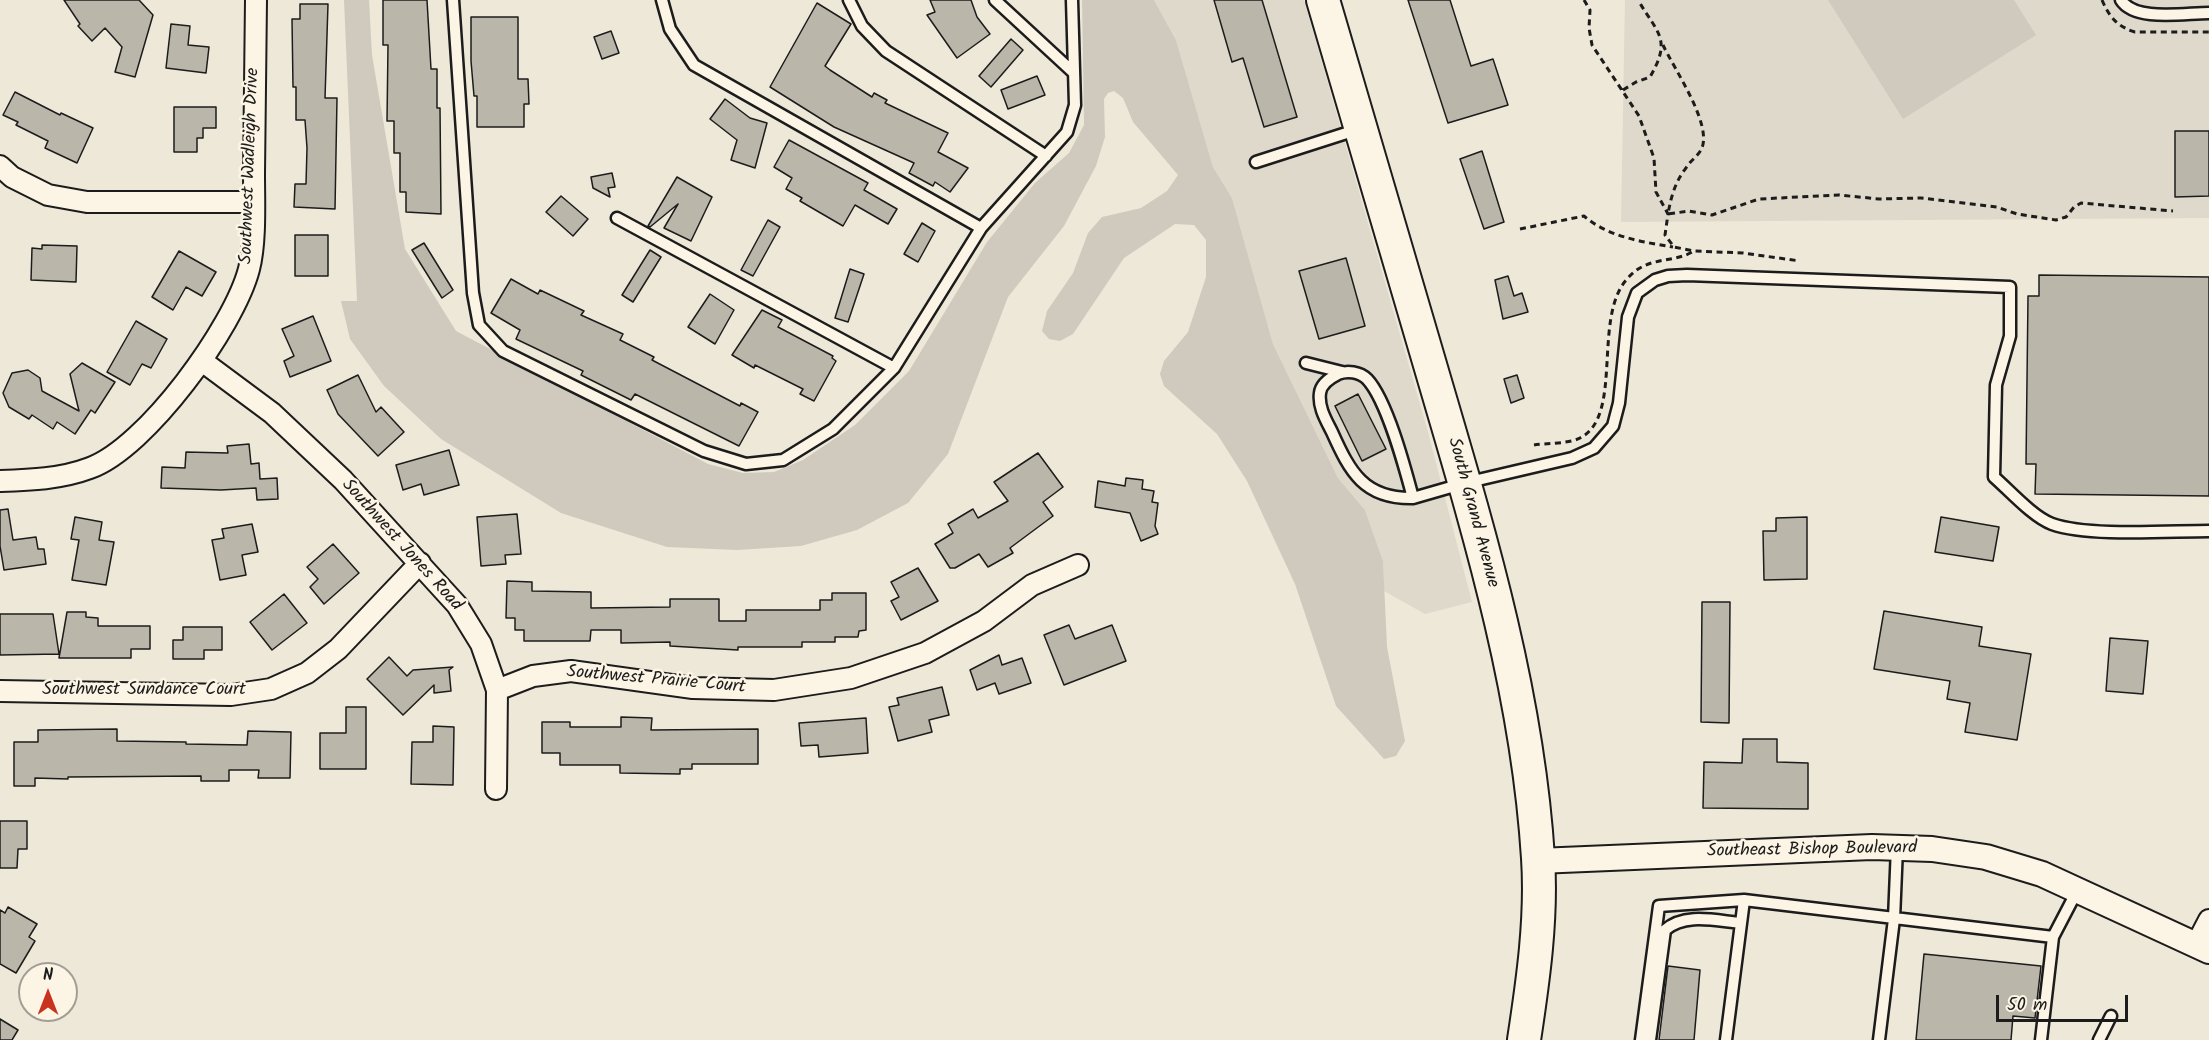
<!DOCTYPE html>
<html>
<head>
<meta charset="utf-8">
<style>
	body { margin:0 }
	#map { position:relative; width:2209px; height:1040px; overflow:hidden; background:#eee8d9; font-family:Kalam,sans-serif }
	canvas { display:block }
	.north { position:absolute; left:18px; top:962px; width:60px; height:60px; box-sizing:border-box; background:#fcf5e5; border:2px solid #a29e95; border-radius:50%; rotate:0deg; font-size:16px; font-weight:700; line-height:24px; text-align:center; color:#1c1c1c }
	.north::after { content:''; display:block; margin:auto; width:21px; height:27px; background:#c8321e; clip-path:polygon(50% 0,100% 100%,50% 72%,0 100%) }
	.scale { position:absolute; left:1996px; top:995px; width:132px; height:27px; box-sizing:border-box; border:3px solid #1c1c1c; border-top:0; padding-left:8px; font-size:18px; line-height:21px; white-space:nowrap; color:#1c1c1c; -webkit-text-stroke:4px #fcf5e5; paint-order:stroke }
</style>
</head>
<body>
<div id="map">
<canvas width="2209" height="1040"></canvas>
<div class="north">N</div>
<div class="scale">50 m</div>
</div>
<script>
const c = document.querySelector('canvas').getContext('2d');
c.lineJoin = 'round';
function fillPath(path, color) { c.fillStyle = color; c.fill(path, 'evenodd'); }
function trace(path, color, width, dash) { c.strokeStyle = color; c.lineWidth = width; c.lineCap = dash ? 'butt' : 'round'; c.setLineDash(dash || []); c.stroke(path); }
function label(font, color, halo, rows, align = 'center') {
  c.font = font + ' Kalam,sans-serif'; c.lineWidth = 5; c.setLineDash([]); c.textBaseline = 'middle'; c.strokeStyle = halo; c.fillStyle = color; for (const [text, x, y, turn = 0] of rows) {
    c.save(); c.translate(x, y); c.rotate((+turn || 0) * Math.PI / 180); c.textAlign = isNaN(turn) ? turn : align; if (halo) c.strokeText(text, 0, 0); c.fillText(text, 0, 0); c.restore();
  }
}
const built = new Path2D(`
	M1154,0H1304L1428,432L1472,602L1425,614L1384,591L1383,561L1365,510L1338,478L1273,344L1232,198L1213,167L1176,40Z
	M1625,0H2209V218L1621,222Z`);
const green = new Path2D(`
	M344,0H369L372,55L405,249L456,331L708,464L743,473L774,472L803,460L855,425L909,371L987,242L1035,183L1069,153L1084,125L1082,0H1154L1176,40L1213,167L1232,198L1273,344L1338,478L1365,510L1383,561L1387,647L1405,741L1396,756L1384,759L1336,706L1295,584L1247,481L1217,434L1164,386L1160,374L1164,361L1188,332L1206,277V240L1194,225L1175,224L1124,258L1073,334L1060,341L1049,339L1042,331L1047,311L1073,273L1088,233L1102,217L1141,208L1167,191L1178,175L1133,122L1123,98L1114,91L1108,93L1104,99L1105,137L1096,166L1064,226L1008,297L948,454L908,503L857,530L801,546L737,550L667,547L561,513L441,439L384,386L350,339L341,301H357Z
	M1828,0H2014L2036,35L1903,119Z`);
const building = new Path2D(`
	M64,0H139L153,15L135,77L115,72L122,47L105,28L92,41L78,26L80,24Z
	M383,0H427L431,69H437V108H440L441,214L406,212V192H400V153H394V121H387L388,45H383Z
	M930,0H971L977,17L990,34L957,58L927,15L935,12Z
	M1214,0H1262L1297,117L1264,127L1243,58L1232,62Z
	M1408,0H1450L1471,66L1493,59L1508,105L1448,123Z
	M817,3L851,24L825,66L830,70L872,97L874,93L887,100L885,103L948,133L938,152L968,168L950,192L935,182L933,186L909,173L914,163L834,127L770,87Z
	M300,4H328L325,98H337L335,209L294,207L295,184H306L307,148L305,120H296V87H293L292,19H300Z
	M471,17H518V79H528L529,104H524V127H477V96H474L471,61Z
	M171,24L190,26L188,45L209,47L206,73L166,68Z
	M611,31L619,53L602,59L594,37Z
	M1011,39L1023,50L991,87L979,76Z
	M1037,76L1045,95L1008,109L1001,90Z
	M15,92L60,115L61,113L93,128L77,163L45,148L48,141L16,125L18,122L3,115Z
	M725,99L750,118L767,123L755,168L731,160L737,140L710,119Z
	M174,107H216V128H203V138H197V152H174Z
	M2175,131H2209V196L2175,197Z
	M789,140L868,183L864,190L897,209L888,224L855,205L843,226L800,201L802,198L786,189L792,178L774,167Z
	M1482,151L1504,222L1484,229L1460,159Z
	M612,173L615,187L608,188L610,197L593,188L591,177Z
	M677,177L712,197L691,241L664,228L678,204L650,227L648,226Z
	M561,196L588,219L573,236L546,212Z
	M768,220L780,227L753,276L741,270Z
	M922,223L935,231L918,262L904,254Z
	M295,235H328V276H295Z
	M424,243L453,290L442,298L412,250Z
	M42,245L77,246L76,282L31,280L32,248L42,249Z
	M650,250L661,257L633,302L622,295Z
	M179,251L216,272L202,296L186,287L173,310L152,297Z
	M1346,258L1365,326L1319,339L1299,271Z
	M850,269L864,274L848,322L835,318Z
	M2039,275L2209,277V496L2035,494L2036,464H2026L2028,296H2039Z
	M1508,276L1514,296L1522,293L1528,312L1503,319L1495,280Z
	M511,279L538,294L540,290L584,311L581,315L623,334L620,340L654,357L652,360L740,406L741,403L758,412L739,446L635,394L631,400L581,375L583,371L516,339L520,330L491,313Z
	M710,294L734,310L715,344L688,327Z
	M762,310L782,320L778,327L833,356L832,358L836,361L814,401L800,394L803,389L755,365L754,368L732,355Z
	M313,316L331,361L290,377L284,361L294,356L282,329Z
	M136,321L167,339L151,368L142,364L130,385L107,372Z
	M82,363L115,382L95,413L91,410L75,434L57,422L53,429L32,415L29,419L9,407L3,393L12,373L28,370L40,378L42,391L79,411L70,374Z
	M358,375L376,412L381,407L404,432L378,456L338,414L327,390Z
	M1517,375L1524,398L1511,403L1504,379Z
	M1358,394L1386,449L1362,461L1335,406Z
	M249,444L251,464L259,463L260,479L277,478L278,499L257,500L256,488L221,490L161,488L162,467L185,468L186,452L228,453L227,446Z
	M449,450L459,485L424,495L421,484L403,490L396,465Z
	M1038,453L1063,487L1043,502L1053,516L1010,548L1013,553L988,567L979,554L955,568H950L935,544L953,533L948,524L973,509L978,518L1008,501L994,482Z
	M1126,478L1143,480L1142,489L1154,491L1152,502L1158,503L1155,526L1158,534L1141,541L1130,513L1095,507L1098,481L1125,486Z
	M8,509L13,540L36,537L38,549H44L46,564L4,570L0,546V510Z
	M517,514L521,554L505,555L506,564L481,566L477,517Z
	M75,517L102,522L99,540L114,542L106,585L72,580L79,540L71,539Z
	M1807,517V579L1764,580L1763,531H1776V518Z
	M1941,517L1999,527L1993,561L1935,552Z
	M252,524L258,552L242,555L246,575L220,580L212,540L224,538L222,529Z
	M333,544L359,573L324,604L310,587L318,579L307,567Z
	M918,568L938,601L901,620L891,601L899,597L891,582Z
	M507,581L532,582V591L591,592V608L670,607V599H719V621H746V610H820V600H832V593H866V630L859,631L858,637H835V642H802V647H738V650L670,646V642L621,643V630H591L590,641H524V630H515V618H506Z
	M284,594L307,623L272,650L250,622Z
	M1702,602H1730L1729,723L1701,722Z
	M1884,611L1982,627L1979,646L2031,654L2017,740L1965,732L1970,703L1947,699L1950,681L1874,669Z
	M67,612H86V617L98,618V626H150V649H131V658H59Z
	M0,614H53L59,654L0,655Z
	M1069,625L1075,639L1112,625L1126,661L1064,685L1044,635Z
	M183,627H222V650H204V659H173V640H183Z
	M2110,638L2148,641L2143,694L2106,691Z
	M999,655L1002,665L1022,658L1031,683L999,694L995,683L977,690L970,670Z
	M389,657L407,676L413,670L453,667L449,670L451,691L434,693V685L403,715L367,679Z
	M942,687L949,715L929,720L932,732L898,741L889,707L899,705L897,698Z
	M346,707H366V769H320V733H346Z
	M621,717L652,718L651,730L758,729V764H692V769H680V774L620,773V765H560V753H542V722H570V727H621Z
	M866,718L868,753L819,757L818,745L801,746L799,723Z
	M433,726L454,727L453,785L411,784L412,742H433Z
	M117,729V741L186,742V744L247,745L248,731L291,732L290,778H258L259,770H229V781H201V776L68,777V779L35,778V786H14V742H38V730Z
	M1743,739H1777V762L1808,763V809L1703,808L1704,762L1742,763Z
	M0,821H27V849H18L17,868H0Z
	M8,907L37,924L29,937L35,941L16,973L0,964V910L5,913Z
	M1924,954L2041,966L2035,1018L2013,1016L2011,1040H1916Z
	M1668,966L1700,970L1694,1040H1659Z
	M0,1019L18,1030L12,1040H0Z`);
const path = new Path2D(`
	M1584,0L1590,10L1589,28L1592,45L1639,116L1654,158L1656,192L1668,214L1665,235L1674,247L1694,251L1743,253L1800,261
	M2102,0C2109,17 2118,27 2135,32H2209
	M1663,45C1674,69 1714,126 1701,150C1697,157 1690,161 1686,168C1675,182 1671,197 1668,214L1689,211L1712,215L1759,199L1839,195L1879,199L1921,198L1997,207L2017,214L2056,220L2066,217L2074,207L2081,203L2173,211
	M1623,90L1636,82L1650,77C1672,39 1658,34 1638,0
	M1520,229L1584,216C1608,237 1643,242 1673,247
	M1534,445C1547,443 1568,444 1580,438C1624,416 1592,318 1627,279C1647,255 1673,264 1694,251`);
const service = new Path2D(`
	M453,0L473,293L479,325L503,351L704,451L746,464L783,460L833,429L894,368L981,228L1067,132L1075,105L1072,0
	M662,0L670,29L694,65L981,228
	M849,0L862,26L886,51L1046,156
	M995,0L1074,73
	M2121,0C2135,22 2184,13 2209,13
	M1256,162L1359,129
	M617,218L894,368
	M1306,363L1342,372
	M1413,498C1364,499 1350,472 1332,432C1326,420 1318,407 1320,393C1321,384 1330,378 1338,374C1347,370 1360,372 1367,379C1387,400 1405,468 1413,498L1465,483L1572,458L1594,448L1613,426L1619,403L1628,317L1637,293L1655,280L1668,276L1687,275L2010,287V336L1996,385L1994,477C2009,490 2033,517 2052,524C2089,537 2168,531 2209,531
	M1641,1040L1659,906L1744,900
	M1650,1040L1665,930C1685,912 1717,921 1741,923
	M1726,1040L1744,900L2053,937L2077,891
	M1879,1040L1894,919L1897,847
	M2041,1040L2053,937
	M2099,1040L2111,1016`);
const minor = new Path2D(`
	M0,166L12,177L48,195L87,202H254
	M202,361L272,413L343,480L457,605L481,644L497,690L496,789
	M0,481C30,480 61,479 90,468C146,448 234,327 249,269C256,242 254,202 254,173C255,116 255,58 256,0
	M497,690L533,676L571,671L693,688L774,690L851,678L925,653L984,621L1032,585L1078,565
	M0,691L231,695L271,689L307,673L338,649L420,563
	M2196,945L2209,920`);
const tertiary = new Path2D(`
	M1538,861L1872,847L1932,849L1986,857L2042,874L2209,951`);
const primary = new Path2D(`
	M1323,0C1361,131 1400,261 1438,392C1483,545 1528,698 1538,858C1542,918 1533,981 1524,1040`);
const streetNames = [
	["Southwest Wadleigh Drive",251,166,-88],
	["South Grand Avenue",1472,513,75],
	["Southwest Jones Road",401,546,48],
	["Southwest Prairie Court",656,681,5],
	["Southwest Sundance Court",144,691],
	["Southeast Bishop Boulevard",1812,851,-1]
];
fillPath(built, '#ded9cb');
fillPath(green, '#cfcabd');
fillPath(building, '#bab6aa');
trace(building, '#1c1c1c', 1.5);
trace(service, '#1c1c1c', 15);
trace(minor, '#1c1c1c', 24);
trace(tertiary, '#1c1c1c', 28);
trace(primary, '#1c1c1c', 36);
trace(path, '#1c1c1c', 3, [6, 4.5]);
trace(service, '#fcf5e5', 10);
trace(minor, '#fcf5e5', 20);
trace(tertiary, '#fcf5e5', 24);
trace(primary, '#fcf5e5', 32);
label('18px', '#1c1c1c', '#fcf5e5', streetNames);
</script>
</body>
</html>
